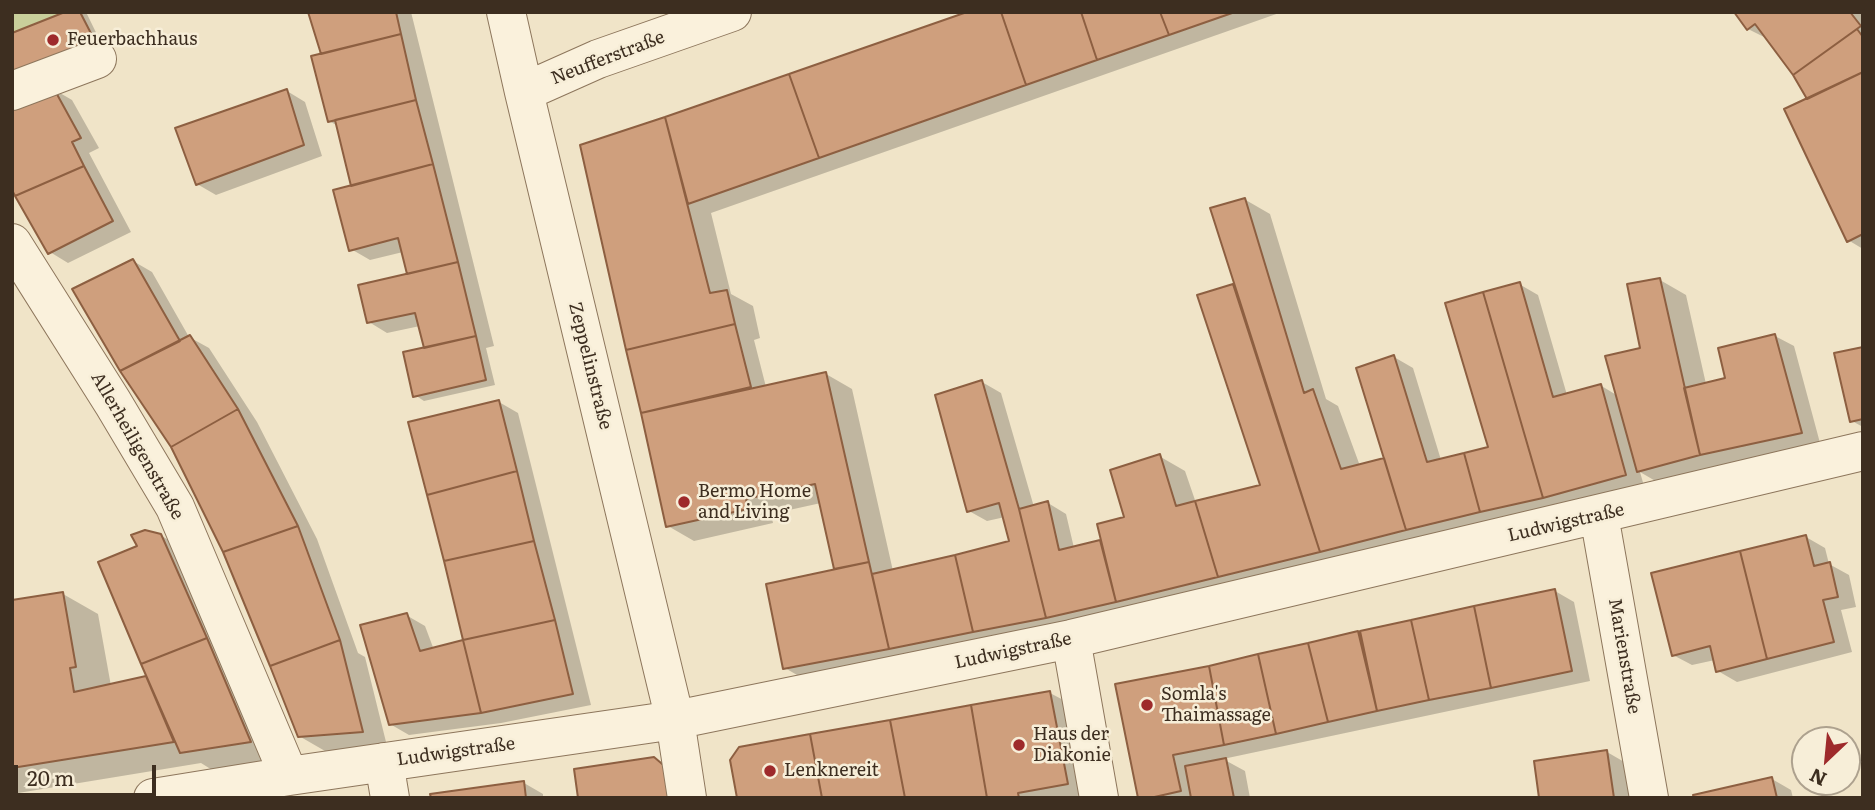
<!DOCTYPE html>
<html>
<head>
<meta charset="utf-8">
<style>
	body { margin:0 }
	#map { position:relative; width:1875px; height:810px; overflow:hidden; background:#f0e4c8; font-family:Literata,serif }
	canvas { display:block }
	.frame { position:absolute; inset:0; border:14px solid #3d2e20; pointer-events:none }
	.north { position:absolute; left:1791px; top:726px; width:70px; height:70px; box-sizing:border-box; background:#f7eed8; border:2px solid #ada18e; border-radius:50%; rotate:206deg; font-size:19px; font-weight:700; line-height:28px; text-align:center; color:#3d2e20 }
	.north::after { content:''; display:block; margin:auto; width:24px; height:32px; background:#9e2a2b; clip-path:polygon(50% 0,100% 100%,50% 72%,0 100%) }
	.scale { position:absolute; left:14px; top:765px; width:142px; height:32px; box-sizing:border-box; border:4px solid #3d2e20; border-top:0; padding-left:9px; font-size:21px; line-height:24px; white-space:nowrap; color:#3d2e20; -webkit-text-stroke:5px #f7eed8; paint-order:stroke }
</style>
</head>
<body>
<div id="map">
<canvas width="1875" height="810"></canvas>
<div class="frame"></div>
<div class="north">N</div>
<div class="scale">20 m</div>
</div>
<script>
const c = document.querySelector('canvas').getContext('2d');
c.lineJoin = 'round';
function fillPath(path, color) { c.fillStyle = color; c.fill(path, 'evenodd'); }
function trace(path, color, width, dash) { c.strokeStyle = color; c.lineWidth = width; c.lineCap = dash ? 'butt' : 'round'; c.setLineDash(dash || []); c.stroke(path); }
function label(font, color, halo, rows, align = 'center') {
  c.font = font + ' Literata,serif'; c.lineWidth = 5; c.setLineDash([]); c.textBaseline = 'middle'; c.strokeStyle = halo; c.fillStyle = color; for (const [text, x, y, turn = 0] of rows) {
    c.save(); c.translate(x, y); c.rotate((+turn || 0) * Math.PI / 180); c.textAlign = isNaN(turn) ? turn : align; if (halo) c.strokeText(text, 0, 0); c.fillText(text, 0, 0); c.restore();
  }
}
const green = new Path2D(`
	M12,12H65L12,33Z`);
const shadow = new Path2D(`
	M69,12H86L106,53L12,85Z
	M311,12H411L494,346L486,348L495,385L424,401L415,395L429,348L420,326L387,333L369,322L410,275L403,252L370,260L351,249L353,187L338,126L329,121L323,55Z
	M970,12H1282L711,213L731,294L753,306L760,338L754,340L766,387L826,374L852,389L893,571L1012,542L1005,517L987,521L969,511L982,382L1001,393L1034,507L1048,503L1066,514L1074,548L1100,542L1103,544L1126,519L1159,456L1185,471L1196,503L1262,487L1199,296L1235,285L1244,199L1270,214L1326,399L1338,406L1360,466L1387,462L1394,357L1413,368L1441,460L1490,449L1519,284L1538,295L1567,395L1600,385L1618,396L1642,349L1660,280L1686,295L1706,384L1727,379L1775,336L1794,346L1820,443L1664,486L1640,472L1644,486L1431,544L804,679L785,668L836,571L821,503L771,514L773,523L694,541L668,526L643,411L665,119Z
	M1736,12H1860L1863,16V249L1848,240L1809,99L1795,74L1768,39L1748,29Z
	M53,89L72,100L99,148L89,153L131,232L68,263L50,252Z
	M287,91L305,102L322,156L216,195L197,184Z
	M133,261L152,272L189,337L209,348L257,422L317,539L358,653L365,657L387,746L325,751L299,736Z
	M1863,348V427L1852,421Z
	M499,402L518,413L591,705L501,723L409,735L390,724L406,615L425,626L434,650L465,641Z
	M160,535L196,556L285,762L217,773L201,763L12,794V602L63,594L98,614L111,686L149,678Z
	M1806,537L1825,548L1829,564L1849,575L1856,607L1841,610L1852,652L1737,682L1718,671L1715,660L1692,665L1673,655Z
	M1555,591L1574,602L1590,681L1223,759L1245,771L1250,798H1139L1209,667L1358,633L1362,636Z
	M1050,693L1069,703L1086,794L1068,798H739Z
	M1607,752L1626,763L1631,798H1541Z
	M1772,779L1791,790L1793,798H1695Z
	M524,783L543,794V798H433Z`);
const building = new Path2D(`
	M65,12H80L98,47L12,77V33Z
	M308,12H396L401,34L321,54Z
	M967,12H1001L1026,85L819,158L789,74Z
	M1001,12H1081L1097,60L1026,85Z
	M1081,12H1160L1169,35L1097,60Z
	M1160,12H1235L1169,35Z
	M1734,12H1850L1861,26L1793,75L1755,24L1747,30Z
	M1857,29L1863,37V72L1807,99L1793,75Z
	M401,34L416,100L328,122L311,56Z
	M1863,72V234L1847,242L1784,109Z
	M789,74L819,158L688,204L665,117Z
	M53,87L81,138L72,142L84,166L15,196L12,190V105Z
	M287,89L304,145L196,185L175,128Z
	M416,100L433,164L351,186L335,120Z
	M665,117L710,293L727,290L735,324L626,350L580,145Z
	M433,164L458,262L407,274L398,238L349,251L333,190Z
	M84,166L113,221L48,254L15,196Z
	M1245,198L1304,393L1313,389L1341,469L1384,458L1406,530L1320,552L1210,208Z
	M133,259L180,341L120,371L72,289Z
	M458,262L476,336L424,348L415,313L367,323L358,285Z
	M1660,278L1700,455L1637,472L1605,356L1640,348L1627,284Z
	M1520,282L1553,397L1601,384L1626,475L1543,498L1483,292Z
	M1233,284L1320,552L1218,577L1195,501L1260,485L1197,295Z
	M1483,292L1543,498L1480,512L1464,453L1488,447L1445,303Z
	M735,324L751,387L641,413L626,350Z
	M1775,334L1802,433L1700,455L1684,388L1725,378L1718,348Z
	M190,335L238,409L171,447L120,371Z
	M476,336L486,380L413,397L403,352Z
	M1863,347V419L1850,422L1834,353Z
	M1394,355L1427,462L1464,453L1480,512L1406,530L1356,368Z
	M826,372L869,562L834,569L815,484L746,499L748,509L666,527L641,413Z
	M982,380L1019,509L1046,618L973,632L955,555L1009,541L999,503L967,512L935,395Z
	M499,400L517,471L427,495L408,422Z
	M238,409L298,526L223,552L171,447Z
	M1160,454L1176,506L1195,501L1218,577L1116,602L1097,524L1124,517L1110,470Z
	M517,471L534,541L444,561L427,495Z
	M1048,501L1059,550L1100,540L1116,602L1046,618L1019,509Z
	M298,526L340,640L270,666L223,552Z
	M145,530L161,534L207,638L141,664L98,562L137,546L131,535Z
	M1806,535L1814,566L1830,562L1838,597L1823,600L1834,642L1767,659L1740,551Z
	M534,541L555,620L463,640L444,561Z
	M1740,551L1767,659L1716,672L1710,646L1672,656L1651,573Z
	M955,555L973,632L889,649L872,574Z
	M869,562L889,649L783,669L766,584Z
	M1555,589L1572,671L1491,688L1474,606Z
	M63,592L76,667L70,668L74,692L146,676L174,742L12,768V600Z
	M1474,606L1491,688L1429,700L1411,620Z
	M407,613L420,651L463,640L481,713L389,725L360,625Z
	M555,620L573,694L481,713L463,640Z
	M1411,620L1429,700L1377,711L1360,631Z
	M1358,631L1377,711L1328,722L1308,643Z
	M207,638L251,742L180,753L141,664Z
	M340,640L363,732L298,737L270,666Z
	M1308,643L1328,722L1276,734L1258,654Z
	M1258,654L1276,734L1224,745L1209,666Z
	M1209,666L1224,745L1173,755L1181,791L1150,798H1138L1115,684Z
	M1050,691L1068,784L1018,793L1019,798H987L971,705Z
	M971,705L987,798H905L890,720Z
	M890,720L905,798H822L810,734Z
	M810,734L822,798H737L730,760L739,747Z
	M1607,750L1614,798H1539L1534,761Z
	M654,757L668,769L672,798H578L574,769Z
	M1226,758L1234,798H1191L1185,766Z
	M1772,777L1777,798H1694L1693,795Z
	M524,781L526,798H431L430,794Z`);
const minor = new Path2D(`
	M506,12L524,92L675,720L687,798
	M12,91L97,59
	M524,92L598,59L732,12
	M12,243L113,403L175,507L289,776
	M1599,515L1649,798
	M1071,639L1099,798
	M384,762L390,798
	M153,798L289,776L675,720L1071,639L1863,451`);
const markers = [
	[53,40,7,"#9e2a2b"],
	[684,502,7,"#9e2a2b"],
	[1147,705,7,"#9e2a2b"],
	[1019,745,7,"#9e2a2b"],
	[770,771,7,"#9e2a2b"]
];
const poiNames = [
	["Feuerbachhaus",67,40],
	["Bermo Home",698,492],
	["and Living",698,513],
	["Somla's",1161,695],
	["Thaimassage",1161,716],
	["Haus der",1033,735],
	["Diakonie",1033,756],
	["Lenknereit",784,771]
];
const streetNames = [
	["Neufferstraße",608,58,-21],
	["Zeppelinstraße",590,366,76],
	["Allerheiligenstraße",137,446,60],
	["Ludwigstraße",1566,523,-13],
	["Ludwigstraße",1013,651,-12],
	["Marienstraße",1624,656,80],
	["Ludwigstraße",456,752,-8]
];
fillPath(green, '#c9cf9b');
fillPath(shadow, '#0003');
fillPath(building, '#cf9f7d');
trace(building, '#8d5f41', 2);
trace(minor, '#8d765c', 40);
trace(minor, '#faf1dc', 38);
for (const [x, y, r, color] of markers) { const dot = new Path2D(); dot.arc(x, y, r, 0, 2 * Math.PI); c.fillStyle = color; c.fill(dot); trace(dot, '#f7eed8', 2.5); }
label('18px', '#3d2e20', '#f7eed8', poiNames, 'left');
label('18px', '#3d2e20', '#f7eed8', streetNames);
</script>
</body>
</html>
